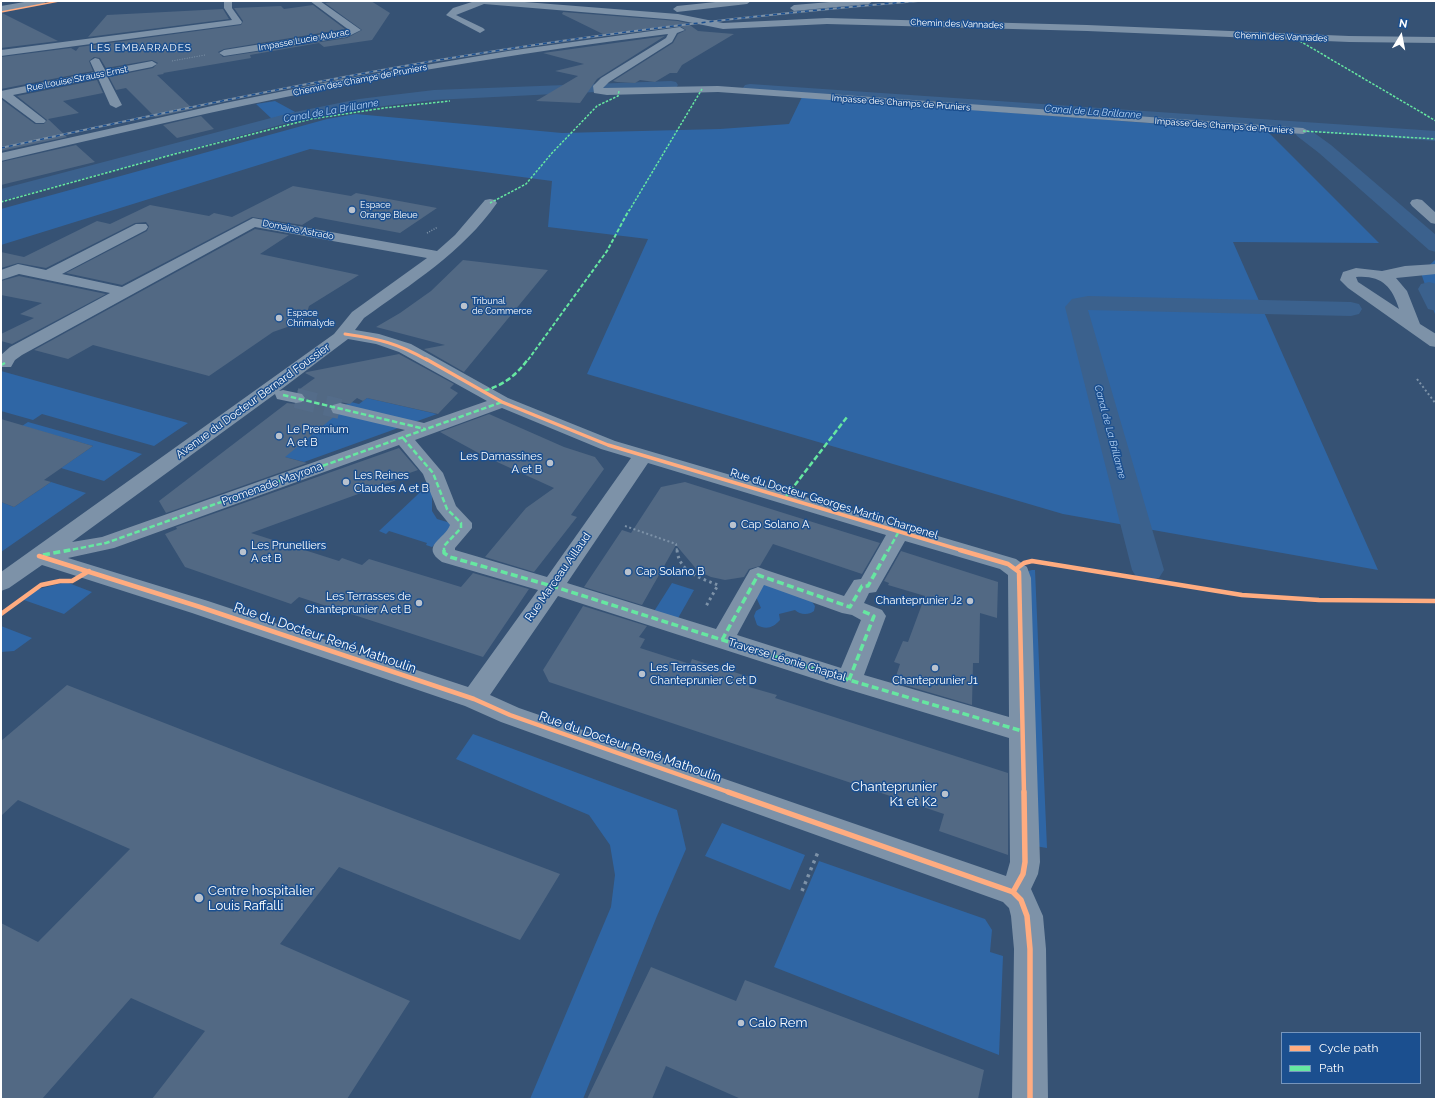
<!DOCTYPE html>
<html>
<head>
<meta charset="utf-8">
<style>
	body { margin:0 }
	#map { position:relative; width:1437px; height:1100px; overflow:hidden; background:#365274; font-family:Raleway,sans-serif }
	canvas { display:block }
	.frame { position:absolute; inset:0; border:2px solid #fff; pointer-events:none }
	.legend { position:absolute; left:1281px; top:1032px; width:140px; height:52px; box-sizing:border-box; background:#1b4f8f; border:1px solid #7695bc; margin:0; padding:5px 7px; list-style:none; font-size:12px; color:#fff }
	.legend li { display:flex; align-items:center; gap:8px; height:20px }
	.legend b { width:20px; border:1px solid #7695bc }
	.north { position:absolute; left:1381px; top:16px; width:40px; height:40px; -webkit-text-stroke:3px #1b4f8f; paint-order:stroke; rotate:10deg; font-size:11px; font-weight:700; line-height:16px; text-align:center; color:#fff }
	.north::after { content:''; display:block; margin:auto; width:14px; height:18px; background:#fff; clip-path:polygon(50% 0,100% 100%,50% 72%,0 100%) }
</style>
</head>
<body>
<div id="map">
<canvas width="1437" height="1100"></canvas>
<div class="frame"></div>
<ul class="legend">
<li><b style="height:5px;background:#ffac80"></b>Cycle path</li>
<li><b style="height:5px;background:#66e7a1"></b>Path</li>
</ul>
<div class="north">N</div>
</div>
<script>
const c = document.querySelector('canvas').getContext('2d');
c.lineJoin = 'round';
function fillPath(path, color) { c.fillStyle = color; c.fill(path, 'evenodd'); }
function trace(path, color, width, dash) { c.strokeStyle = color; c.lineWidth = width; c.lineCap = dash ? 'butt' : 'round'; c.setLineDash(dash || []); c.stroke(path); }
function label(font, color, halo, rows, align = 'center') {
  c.font = font + ' Raleway,sans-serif'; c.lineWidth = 3; c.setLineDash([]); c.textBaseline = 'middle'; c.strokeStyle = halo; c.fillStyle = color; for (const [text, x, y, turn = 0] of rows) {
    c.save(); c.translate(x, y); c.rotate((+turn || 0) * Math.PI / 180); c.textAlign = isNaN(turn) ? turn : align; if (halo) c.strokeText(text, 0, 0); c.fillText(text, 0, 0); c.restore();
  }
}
const green = new Path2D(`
	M802,97L1268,132L1379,243L1233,242L1378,570L1063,514L587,374L648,239L548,227L552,181L310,149L1,245V209L327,119L356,114L562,133L720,129L789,124Z
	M275,101L297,113L272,119L256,104Z
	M1436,259V317L1421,273Z
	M1,371L188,423L154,446L42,414L33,420L1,411Z
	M367,398L437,414L304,462L281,456L345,405L351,402L359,404Z
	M28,422L142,454L104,481L61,468L93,446L22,426Z
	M432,481V511L437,519L454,524L432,547L426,545L427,543L389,531L386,534L379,531Z
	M51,482L86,493L1,552V502L14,507Z
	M1032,570H1035L1047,848L1035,846L1028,571Z
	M761,580L808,596L815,606L814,611C809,615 800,615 795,610L779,614L780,620C773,628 766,630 757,625L754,616L756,611L761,608L752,588Z
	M66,582L92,592L64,614L21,599L31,591Z
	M672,583L694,590L677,620L653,613Z
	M1,626L32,638L14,651L1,652Z
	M473,734L677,810L686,849L657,916L583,1099H530L611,907L615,875L610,845L589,815L456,759Z
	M722,823L805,855L790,890L705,856Z
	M819,861L985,919L992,930L990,952L1003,956L999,1055L774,967Z`);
const canal = new Path2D(`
	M671,81L676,82L678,85L676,88L434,100L359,109L298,120L1,201V189L290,113L359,99L434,90Z
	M750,84L1436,131V141L1313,132L1331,145L1436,235V252L1429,250L1319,153L1297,136L1295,133L1296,131L745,91L743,88L745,85Z
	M1429,282L1436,284V311L1428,309L1418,289L1421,284Z
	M1088,296L1351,302L1359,304L1362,309L1359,314L1351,316L1088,310L1164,570L1159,578L1148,581L1137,578L1132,570L1065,307L1072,299Z`);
const building = new Path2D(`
	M340,1H371L390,13L372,40L324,47L319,43L250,55L251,58L163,73L164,74L157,75L193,109L155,117L126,88L116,90L109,77L153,68L158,63L152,60L106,68L100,58L94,57L89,61L93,71L1,89V57L71,48L76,51L79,47L241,25L243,21L234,8L281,6L284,9L313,5L345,29L224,49L218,52L223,57L347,38L362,30L325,3Z
	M223,9L229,19L88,37L107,15Z
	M563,12L678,21L687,23L698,31L734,34L682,65L677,73H670L655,82L640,80L635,83L617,82L613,81L673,43L678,34L686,30L680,26L607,36L562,14Z
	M1,13H2L58,41L1,48Z
	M665,36L597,79L580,103L536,101L578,76L555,71L584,64L543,53Z
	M97,80L103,93L63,101L79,113L48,119L67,137L1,151V99L35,124H44L47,120L17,96Z
	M201,116L214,129L177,138L163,125Z
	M76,145L95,162L1,185V162Z
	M293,186L351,196L356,193L437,208L400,233L315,217L302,225L252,217L122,285L66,273L147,231L149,226L146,222L135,223L46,268L18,263L1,268V252L24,257L97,221L110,224L150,205L209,216L214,213L232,217Z
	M255,229L289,235L260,254L359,275L309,306L306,316L296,324L273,332L209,376L93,345L68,359L34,350Z
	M463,260L548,270L464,372L424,349L445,345L376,327L400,313L431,291Z
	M19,276L106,294L12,344L1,341V334L34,318L20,314L42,303L1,295V281Z
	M399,354L454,384L450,388L458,393L438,414L367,398L363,401L357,398L350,404L340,402L333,404L330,410L332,414L336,415L285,457L307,463L166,513L159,501L287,403L296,404L303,403L306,397L302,393L297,391L315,378L305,373L307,372Z
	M489,414L564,447L595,457L604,469L571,515L577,517L534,572L485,557L526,508L554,488L484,456L440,432Z
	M1,419L93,446L44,480L51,482L14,507L1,502Z
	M399,448L418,470L404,475L405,477L251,533L339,561L342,558L362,565L369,559L461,587L473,573L529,589L483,657L299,597L291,604L185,567L165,534L177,529L176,527Z
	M685,482L790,515L880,543L862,574L773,544L760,566L749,569L744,577L725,580L711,577L698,571L676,545L642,605L584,587L622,530L631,533L661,487Z
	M901,551L998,582L997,618L980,613L979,663H973L972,705L894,682L900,664L894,662L903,641L908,642L925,596L888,585L889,583L884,581Z
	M583,606L647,626L639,637L645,639L640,648L690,664L692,659L753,678L749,687L777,695L775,698L1008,773V855L939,831L944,814L549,682L543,670Z
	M67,685L280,768L560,874L520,940L339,867L280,944L410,1001L347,1099H152L205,1031L131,998L42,1099H1V923L38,942L130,849L18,800L1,816V741Z
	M651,967L736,1001L745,980L984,1070L978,1099H741L666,1066L652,1099H587Z`);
const minorTunnel = new Path2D(`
	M296,398L340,409`);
const pathFar4 = new Path2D(`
	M172,61L205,55`);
const pathFar3 = new Path2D(`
	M427,233L438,227`);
const pathFar2 = new Path2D(`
	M1417,379L1436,404
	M625,526L676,544L677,551`);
const pathFar1 = new Path2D(`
	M677,550C679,572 700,578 718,585L705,608`);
const path = new Path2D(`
	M802,891L818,852`);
const minor = new Path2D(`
	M30,1H47L43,4L1,12V6Z
	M224,1H232V8L242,22L241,24L1,56V50L232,20L224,8Z
	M310,1H320L361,30L347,37L224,56L219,53L224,50L349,30Z
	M475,1H512L678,14L723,23L827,18L1087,25L1349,36L1436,37V43L1349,42L1087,31L827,24L723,29L678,20L484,4L456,15L483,28L485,30L480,33L446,15L453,8Z
	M725,1H751L747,4L677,12L673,9L677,6Z
	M842,1H873L869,4L794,11L790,8L794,5Z
	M680,27L685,30L677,33L672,42L609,82L603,88L718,86L1303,128L1309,131L1303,134L718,92L607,95L594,93L593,86L601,78L666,38L668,34C538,50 409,71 281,98C187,117 94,139 1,161V153L225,103L338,80L508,51Z
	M95,58L99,59L105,70L152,61L157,64L152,67L107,76L122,105L116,108L110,105L98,78L13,95L44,119L46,121L44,123H36L1,97V91L95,72L90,61Z
	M490,199L495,200L497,203C463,252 411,284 364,318L355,330L379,334L411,344L508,398L615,441L1016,559L1027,567L1031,578L1040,862L1038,874L1031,889L1043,916L1046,949L1048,1099H1012L1014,949L1011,916L1009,908L1003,902L501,722L465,706L192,613L42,565L9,588L1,591V572L334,334L352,312L427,258L255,227L22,355L15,360L11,367H1V355L10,347L110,293L19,274L1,280V270L18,264L46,270L136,224H146L148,227L146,230L62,274L122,287L253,218L437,251L455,235L485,200ZM348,339L376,344L399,352L487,401L424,423L340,403L333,405L331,409L333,413L405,430L102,537L72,542L275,394L277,399L296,403L302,402L305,398L302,394L283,390L279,391ZM502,408L601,449L631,458L547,577L455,550V548L472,528V523L456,506L443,473L415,440ZM399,445L423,474L437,509L450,525C445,539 419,546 442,562L538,590L468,687L208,601L68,558L114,548ZM648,463L886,535L861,579L854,580L844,596L766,570L758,567L750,570L716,629L567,583ZM905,541L1000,569L1008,575L1009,717L864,675L886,616L882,610L864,603L869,593L876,592ZM764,585L842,613L852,615L861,620L841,668L737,635ZM558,596L840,687L1009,738L1010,862L1006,876L519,708L490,695Z
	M1417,199L1422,200L1436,213V224L1431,223L1412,206L1410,203L1412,200Z
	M1436,264V274L1396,278L1407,291L1420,324L1436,334V347L1430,346L1348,288L1340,280L1343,272L1356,268L1382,271L1405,266ZM1356,277C1381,275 1392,286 1399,309L1358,282Z`);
const rail = new Path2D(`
	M1,148C149,116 296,84 445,59C602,33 760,14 918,1`);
const quietFar3 = new Path2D(`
	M1293,37L1436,121
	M1303,131L1436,139
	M1,202L171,155L311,119L384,108L450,101
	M490,203L526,184L552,153L597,106L618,96L619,91
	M629,211L702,89`);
const quietFar2 = new Path2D(`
	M528,360L607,251L629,210`);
const quietFar1 = new Path2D(`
	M1,365L5,363
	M484,391C503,385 516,376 528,359
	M283,395L425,429
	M403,438L433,473L447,509L461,523V528L444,546V551
	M785,498L847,417
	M65,551L106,543L502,402
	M888,551L898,533`);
const quiet = new Path2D(`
	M444,550V553L450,557L552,586L849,680L1022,731
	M43,555L70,550
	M722,640L758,575L850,607L862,586H868L888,550
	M849,680L874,616L862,611`);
const cyclewayFar4 = new Path2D(`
	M1,12L59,1`);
const cyclewayFar3 = new Path2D(`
	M345,334C379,339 397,343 427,360`);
const cyclewayFar2 = new Path2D(`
	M426,359L502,402L608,445L964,551`);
const cyclewayFar1 = new Path2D(`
	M960,550L1008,564L1019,572L1024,793
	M39,556L200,607L474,699L510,715L731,793
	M1016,569L1024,563L1032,561L1242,595L1319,600L1436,601
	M1,614L41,585L60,581H72L89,571`);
const cycleway = new Path2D(`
	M728,792L1013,892L1021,900L1027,916L1030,949V1099
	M1013,892L1023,874L1025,862L1024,792`);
const markers = [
	[352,210,4,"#b9c2ce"],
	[464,306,4,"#b9c2ce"],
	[279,318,4,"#b9c2ce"],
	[279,436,4,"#b9c2ce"],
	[550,463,4,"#b9c2ce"],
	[346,482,4,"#b9c2ce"],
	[733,525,4,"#b9c2ce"],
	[243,552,4,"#b9c2ce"],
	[628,572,4,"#b9c2ce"],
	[970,601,4,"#b9c2ce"],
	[419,603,4,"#b9c2ce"],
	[935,668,4,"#b9c2ce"],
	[642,674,4,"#b9c2ce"],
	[945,794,4,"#b9c2ce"],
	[199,898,5,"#b9c2ce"],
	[741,1023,4,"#b9c2ce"]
];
const farStreetnames = [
	["Chemin des Vannades",957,24,2],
	["Chemin des Vannades",1281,37,2],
	["Impasse Lucie Aubrac",304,40,-10],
	["Rue Louise Strauss Ernst",77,79,-11],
	["Chemin des Champs de Pruniers",360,80,-11],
	["Impasse des Champs de Pruniers",901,103,4],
	["Impasse des Champs de Pruniers",1224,126,4],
	["Domaine Astrado",298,230,11]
];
const farPoinames = [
	["Espace",360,205],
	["Orange Bleue",360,215],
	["Tribunal",472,301],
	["de Commerce",472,311],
	["Espace",287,313],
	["Chrimalyde",287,323]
];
const farNeighbourhoodnames = [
	["LES EMBARRADES",141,48]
];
const farWaternames = [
	["Canal de La Brillanne",331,111,-10],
	["Canal de La Brillanne",1093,112,4],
	["Canal de La Brillanne",1110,432,75]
];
const streetNames = [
	["Avenue du Docteur Bernard Foussier",253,401,-36],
	["Promenade Mayrona",272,484,-20],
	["Rue du Docteur Georges Martin Charpenel",834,504,17],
	["Rue Marceau Aillaud",558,577,-55],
	["Traverse Léonie Chaptal",787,660,17]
];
const poiNames = [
	["Le Premium",287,430],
	["A et B",287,443],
	["Les Damassines",542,457,"right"],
	["A et B",542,470,"right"],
	["Les Reines",354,476],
	["Claudes A et B",354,489],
	["Cap Solano A",741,525],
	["Les Prunelliers",251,546],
	["A et B",251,559],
	["Cap Solano B",636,572],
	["Les Terrasses de",411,597,"right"],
	["Chanteprunier A et B",411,610,"right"],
	["Chanteprunier J2",962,601,"right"],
	["Les Terrasses de",650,668],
	["Chanteprunier C et D",650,681],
	["Chanteprunier J1",935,681,"center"]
];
const nearStreetnames = [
	["Rue du Docteur René Mathoulin",325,638,19],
	["Rue du Docteur René Mathoulin",630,747,19]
];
const nearPoinames = [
	["Chanteprunier",937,787,"right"],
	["K1 et K2",937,802,"right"],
	["Centre hospitalier",208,891],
	["Louis Raffalli",208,906],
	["Calo Rem",749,1023]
];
fillPath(green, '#2f66a5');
fillPath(canal, '#3b618d');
fillPath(building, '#526984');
trace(minorTunnel, '#546c89', 20, [20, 10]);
trace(pathFar4, '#7d92a8', 1, [1, 1.5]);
trace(pathFar3, '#7d92a8', 1.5, [1, 1.5]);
trace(pathFar2, '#7d92a8', 2, [2, 2.5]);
trace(pathFar1, '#7d92a8', 3, [2.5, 3.5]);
trace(path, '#7d92a8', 3.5, [3, 4.5]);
fillPath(minor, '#7d92a8');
trace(rail, '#7e92a7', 2);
trace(rail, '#1b4f8f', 1.5, [4]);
trace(quietFar3, '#66e7a1', 1.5, [2.5, 1.5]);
trace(quietFar2, '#66e7a1', 2, [4, 2]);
trace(quietFar1, '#66e7a1', 2.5, [5.5, 2.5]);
trace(quiet, '#66e7a1', 3.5, [7, 3.5]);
trace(cyclewayFar4, '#ffac80', 1.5);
trace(cyclewayFar3, '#ffac80', 3);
trace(cyclewayFar2, '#ffac80', 3.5);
trace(cyclewayFar1, '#ffac80', 4.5);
trace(cycleway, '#ffac80', 5.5);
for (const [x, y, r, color] of markers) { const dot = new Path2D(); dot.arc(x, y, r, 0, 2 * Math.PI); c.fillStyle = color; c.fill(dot); trace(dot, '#1b4f8f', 1.5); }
label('9px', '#fff', '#1b4f8f', farStreetnames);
label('9px', '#fff', '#1b4f8f', farPoinames, 'left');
c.letterSpacing = '1px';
label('10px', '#fff', '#1b4f8f', farNeighbourhoodnames);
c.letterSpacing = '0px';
label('italic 10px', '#b5d3f5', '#1b4f8f', farWaternames);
label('11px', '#fff', '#1b4f8f', streetNames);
label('11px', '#fff', '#1b4f8f', poiNames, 'left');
label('13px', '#fff', '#1b4f8f', nearStreetnames);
label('13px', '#fff', '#1b4f8f', nearPoinames, 'left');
</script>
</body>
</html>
